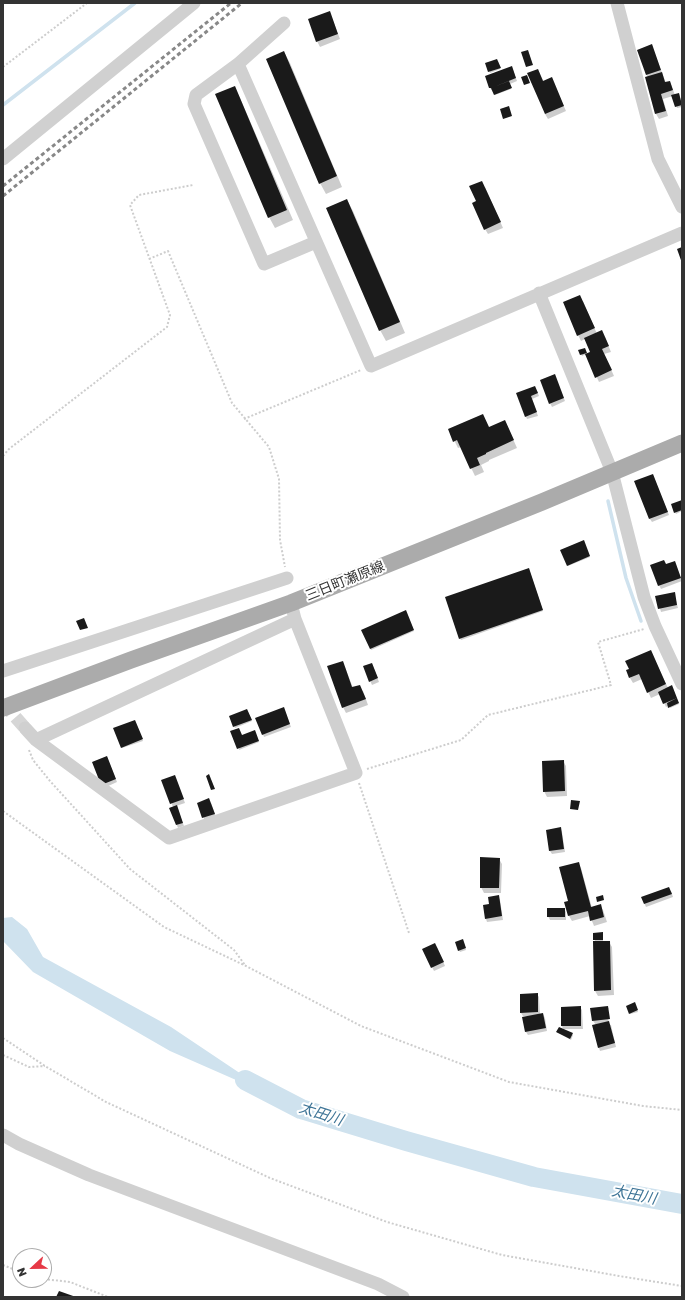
<!DOCTYPE html>
<html>
<head>
<meta charset="utf-8">
<style>
	body { margin:0 }
	#map { position:relative; width:685px; height:1300px; overflow:hidden; background:#fff; font-family:"Golos Text",sans-serif }
	canvas { display:block }
	.frame { position:absolute; inset:0; border:4px solid #333; pointer-events:none }
	.north { position:absolute; left:12px; top:1248px; width:40px; height:40px; box-sizing:border-box; background:#fff; border:1px solid #adadad; border-radius:50%; rotate:248deg; font-size:11px; font-weight:700; line-height:16px; text-align:center; color:#333 }
	.north::after { content:''; display:block; margin:auto; width:14px; height:18px; background:#e63946; clip-path:polygon(50% 0,100% 100%,50% 72%,0 100%) }
</style>
</head>
<body>
<div id="map">
<canvas width="685" height="1300"></canvas>
<div class="frame"></div>
<div class="north">N</div>
</div>
<script>
const c = document.querySelector('canvas').getContext('2d');
c.lineJoin = 'round';
function fillPath(path, color) { c.fillStyle = color; c.fill(path, 'evenodd'); }
function trace(path, color, width, dash) { c.strokeStyle = color; c.lineWidth = width; c.lineCap = dash ? 'butt' : 'round'; c.setLineDash(dash || []); c.stroke(path); }
function label(font, color, halo, rows, align = 'center') {
  c.font = font + ' "Golos Text","Noto Sans JP",sans-serif'; c.lineWidth = 4; c.setLineDash([]); c.textBaseline = 'middle'; c.strokeStyle = halo; c.fillStyle = color; for (const [text, x, y, turn = 0] of rows) {
    c.save(); c.translate(x, y); c.rotate((+turn || 0) * Math.PI / 180); c.textAlign = isNaN(turn) ? turn : align; if (halo) c.strokeText(text, 0, 0); c.fillText(text, 0, 0); c.restore();
  }
}
const water = new Path2D(`
	M12,917L27,929L43,957L171,1027L277,1098L170,1051L33,972L3,941V918Z`);
const shadow = new Path2D(`
	M332,18L340,39L320,47L317,41Z
	M653,49L666,83L670,82L675,95L679,94L682,103V107L677,108L673,96L663,99L668,116L659,119L656,114L647,75Z
	M284,52L290,63L342,187L326,194L320,183Z
	M498,61L500,69L490,73L486,64Z
	M513,70L517,81L510,84L511,89L495,95L490,88Z
	M538,70L544,82L554,84L566,111L548,119L545,114Z
	M234,87L240,98L293,220L275,228L269,217Z
	M485,187L503,228L488,234L485,229L477,202Z
	M347,200L353,211L405,333L386,341L380,330Z
	M583,301L597,334L605,337L611,352L604,354L614,376L599,382L586,354L582,356L581,354L584,349L587,355L591,353L585,339L581,341L578,335Z
	M555,376L565,401L552,407L550,403Z
	M537,391L539,396L532,399L538,416L527,419L517,394Z
	M505,421L517,448L489,460V461L481,465L484,472L475,476L461,447L458,448L449,430L489,428Z
	M654,478L669,515L652,522L650,519Z
	M682,502V511L676,514L672,505Z
	M583,541L590,557L568,566L561,550Z
	M666,565H676L682,581L661,589L659,585Z
	M529,570L543,611L461,640L460,638Z
	M674,593L678,608L661,612L657,597Z
	M406,612L414,631L371,650L362,630Z
	M653,656L668,688L673,690L679,704L670,708L669,705L666,707L660,694L651,698L642,679L633,683L630,678Z
	M372,664L379,682L372,685L364,667Z
	M345,667L353,688L363,691L368,705L346,713L343,707Z
	M247,710L252,721L235,728L230,717Z
	M285,711L291,727L264,737L263,734Z
	M135,721L143,741L122,748L115,728Z
	M255,733L259,742L239,750L241,737Z
	M107,757L117,782L104,788Z
	M563,761L566,766L567,796L547,797L544,791Z
	M176,779L185,803L176,806L184,826L178,828L170,808L173,807L162,780Z
	M211,803L216,817L205,821L198,804Z
	M560,828L562,832L565,852L552,854L550,851Z
	M499,859L502,864L501,893H484L481,887Z
	M578,863L581,868L592,908L600,905L603,910L607,922L594,926L590,916L572,921L569,916L565,903L570,901Z
	M671,891L673,897L646,907L642,898Z
	M498,896L500,900L503,920L487,922L486,919L490,905Z
	M564,909L566,912V920H550L548,916Z
	M594,934L603,935V942H609L612,947L614,995L598,996L595,991V942Z
	M463,941L466,950L460,952L456,942Z
	M437,947L445,966L434,971L432,967Z
	M537,994L539,997L540,1015L543,1014L545,1018L547,1031L528,1035L526,1032L524,1018L528,1017V1016H523L521,1013Z
	M635,1005L638,1012L630,1014V1013Z
	M580,1007L582,1010L583,1029H563L562,1026Z
	M607,1007L609,1009H607L609,1024L611,1025L616,1047L600,1051L599,1048L596,1025L593,1021Z
	M557,1032L572,1034L573,1035L571,1040Z`);
const stream = new Path2D(`
	M3,105L135,3
	M608,501L626,578L641,621`);
const river = new Path2D(`
	M245,1080L301,1109L406,1141L534,1177L682,1204`);
const building = new Path2D(`
	M330,11L338,34L316,42L308,19Z
	M652,44L661,70L646,75L637,50Z
	M528,50L533,65L526,67L521,52Z
	M284,51L337,176L319,184L266,59Z
	M497,59L501,68L488,72L485,63Z
	M512,66L516,78L494,87L509,81L512,88L494,95L491,88H489L485,76Z
	M538,69L543,81L552,77L564,106L545,114L527,73Z
	M662,72L665,82L670,81L673,90L661,94L666,111L655,114L645,77Z
	M527,75L530,83L524,85L521,77Z
	M235,86L287,210L268,218L215,94Z
	M679,93L682,105L675,107L671,95Z
	M509,106L512,116L503,119L500,109Z
	M482,181L501,222L484,230L472,203L476,201L469,186Z
	M347,199L400,322L379,331L326,208Z
	M682,247V263L677,249Z
	M580,295L595,328L577,336L563,302Z
	M602,330L609,346L602,349L612,370L595,378L585,354L590,352L584,338Z
	M585,348L587,353L580,355L578,350Z
	M555,374L564,398L549,404L540,380Z
	M535,386L538,393L531,396L537,412L525,417L516,393Z
	M483,414L489,427L505,420L514,440L486,453V454L477,458L480,465L470,469L457,440L453,442L448,429Z
	M653,474L668,512L649,519L634,481Z
	M682,500V510L674,513L671,504Z
	M584,540L590,556L567,566L560,550Z
	M664,560L666,564L675,561L681,578L658,586L650,565Z
	M529,568L543,610L459,639L445,597Z
	M675,592L677,605L658,609L655,596Z
	M406,610L414,630L370,649L361,630Z
	M84,618L88,628L80,630L76,621Z
	M651,650L666,684L647,693L639,674L629,678L626,670L629,669L625,661Z
	M343,661L352,687L360,685L366,699L342,708L327,666Z
	M372,663L378,678L369,682L363,666Z
	M672,685L677,698L663,704L658,692Z
	M677,698L679,703L668,708L667,703Z
	M284,707L290,724L262,735L255,718Z
	M247,709L252,720L233,727L229,716Z
	M135,720L143,739L121,748L113,728Z
	M239,728L242,735L255,730L259,741L237,749L230,731Z
	M107,756L116,779L101,785L92,762Z
	M564,760L565,791L543,792L542,761Z
	M209,774L215,789L211,790L206,776Z
	M175,775L184,799L170,804L161,780Z
	M209,798L215,814L202,818L197,803Z
	M571,800L580,801L578,810L570,809Z
	M177,805L183,823L176,825L169,808Z
	M561,827L564,849L549,851L546,830Z
	M480,857L500,858L499,888H480Z
	M579,862L591,907L601,904L604,917L590,921L588,911L568,916L564,902L568,901L559,867Z
	M669,887L672,894L644,904L641,897Z
	M499,895L502,916L485,919L483,905L489,904L488,897Z
	M603,895L604,900L597,902L596,897Z
	M547,908H565V917H547Z
	M603,932V940H593V933Z
	M463,939L466,948L458,951L455,942Z
	M593,941H610L611,990L594,991Z
	M435,943L444,962L431,968L422,949Z
	M538,993V1012L520,1013V994Z
	M635,1002L638,1010L629,1014L626,1006Z
	M581,1006V1026H561V1007Z
	M608,1006L610,1019L592,1021L590,1008Z
	M543,1013L546,1028L525,1032L522,1017Z
	M609,1021L615,1043L598,1048L592,1025Z
	M559,1027L573,1033L570,1039L556,1032Z
	M59,1291L76,1297H56Z`);
const minorTunnel = new Path2D(`
	M3,703L25,728`);
const path = new Path2D(`
	M3,67L87,3
	M149,259L168,251L232,403L269,447L279,479L280,540L285,567
	M244,419L361,370
	M3,456L9,449L167,327L170,315L130,205L139,195L193,185
	M29,750L33,760L50,781L130,869L234,950L245,965
	M367,769L461,740L488,715L611,685L598,642L644,629
	M359,783L409,933
	M3,811L164,927L246,966L361,1026L509,1082L643,1106L682,1110
	M3,1038L45,1066L106,1102L270,1178L387,1222L502,1255L619,1276L682,1286
	M3,1055L29,1067L45,1066
	M3,1265L20,1272
	M44,1279L70,1282L108,1297`);
const minor = new Path2D(`
	M617,3L658,159L682,207
	M284,23L238,64L196,95L194,104L264,264L316,242
	M238,64L371,366L682,233
	M3,159L194,3
	M539,293L612,472L644,597L655,626L682,684
	M3,671L287,578
	M25,728L36,740L169,838L356,773L295,619L291,603
	M36,740L295,619
	M3,1135L19,1144L89,1175L378,1284L403,1297`);
const major = new Path2D(`
	M3,708L131,660L291,603L542,502L682,443`);
const rail = new Path2D(`
	M3,186L231,3
	M3,196L242,3`);
const streetNames = [
	["三日町瀬原線",345,581,-22]
];
const waterNames = [
	["太田川",321,1114,18],
	["太田川",634,1195,11]
];
fillPath(water, '#cfe2ee');
fillPath(shadow, '#0003');
trace(stream, '#cfe2ee', 3.5);
trace(river, '#cfe2ee', 20);
fillPath(building, '#1a1a1a');
trace(minorTunnel, '#d6d6d6', 13, [13, 6]);
trace(path, '#cdcdcd', 2, [2, 2]);
trace(minor, '#d0d0d0', 13);
trace(major, '#ababab', 17);
trace(rail, '#888', 3, [4, 3]);
label('14px', '#333', '#fff', streetNames);
label('italic 15px', '#3f7597', '#fff', waterNames);
</script>
</body>
</html>
